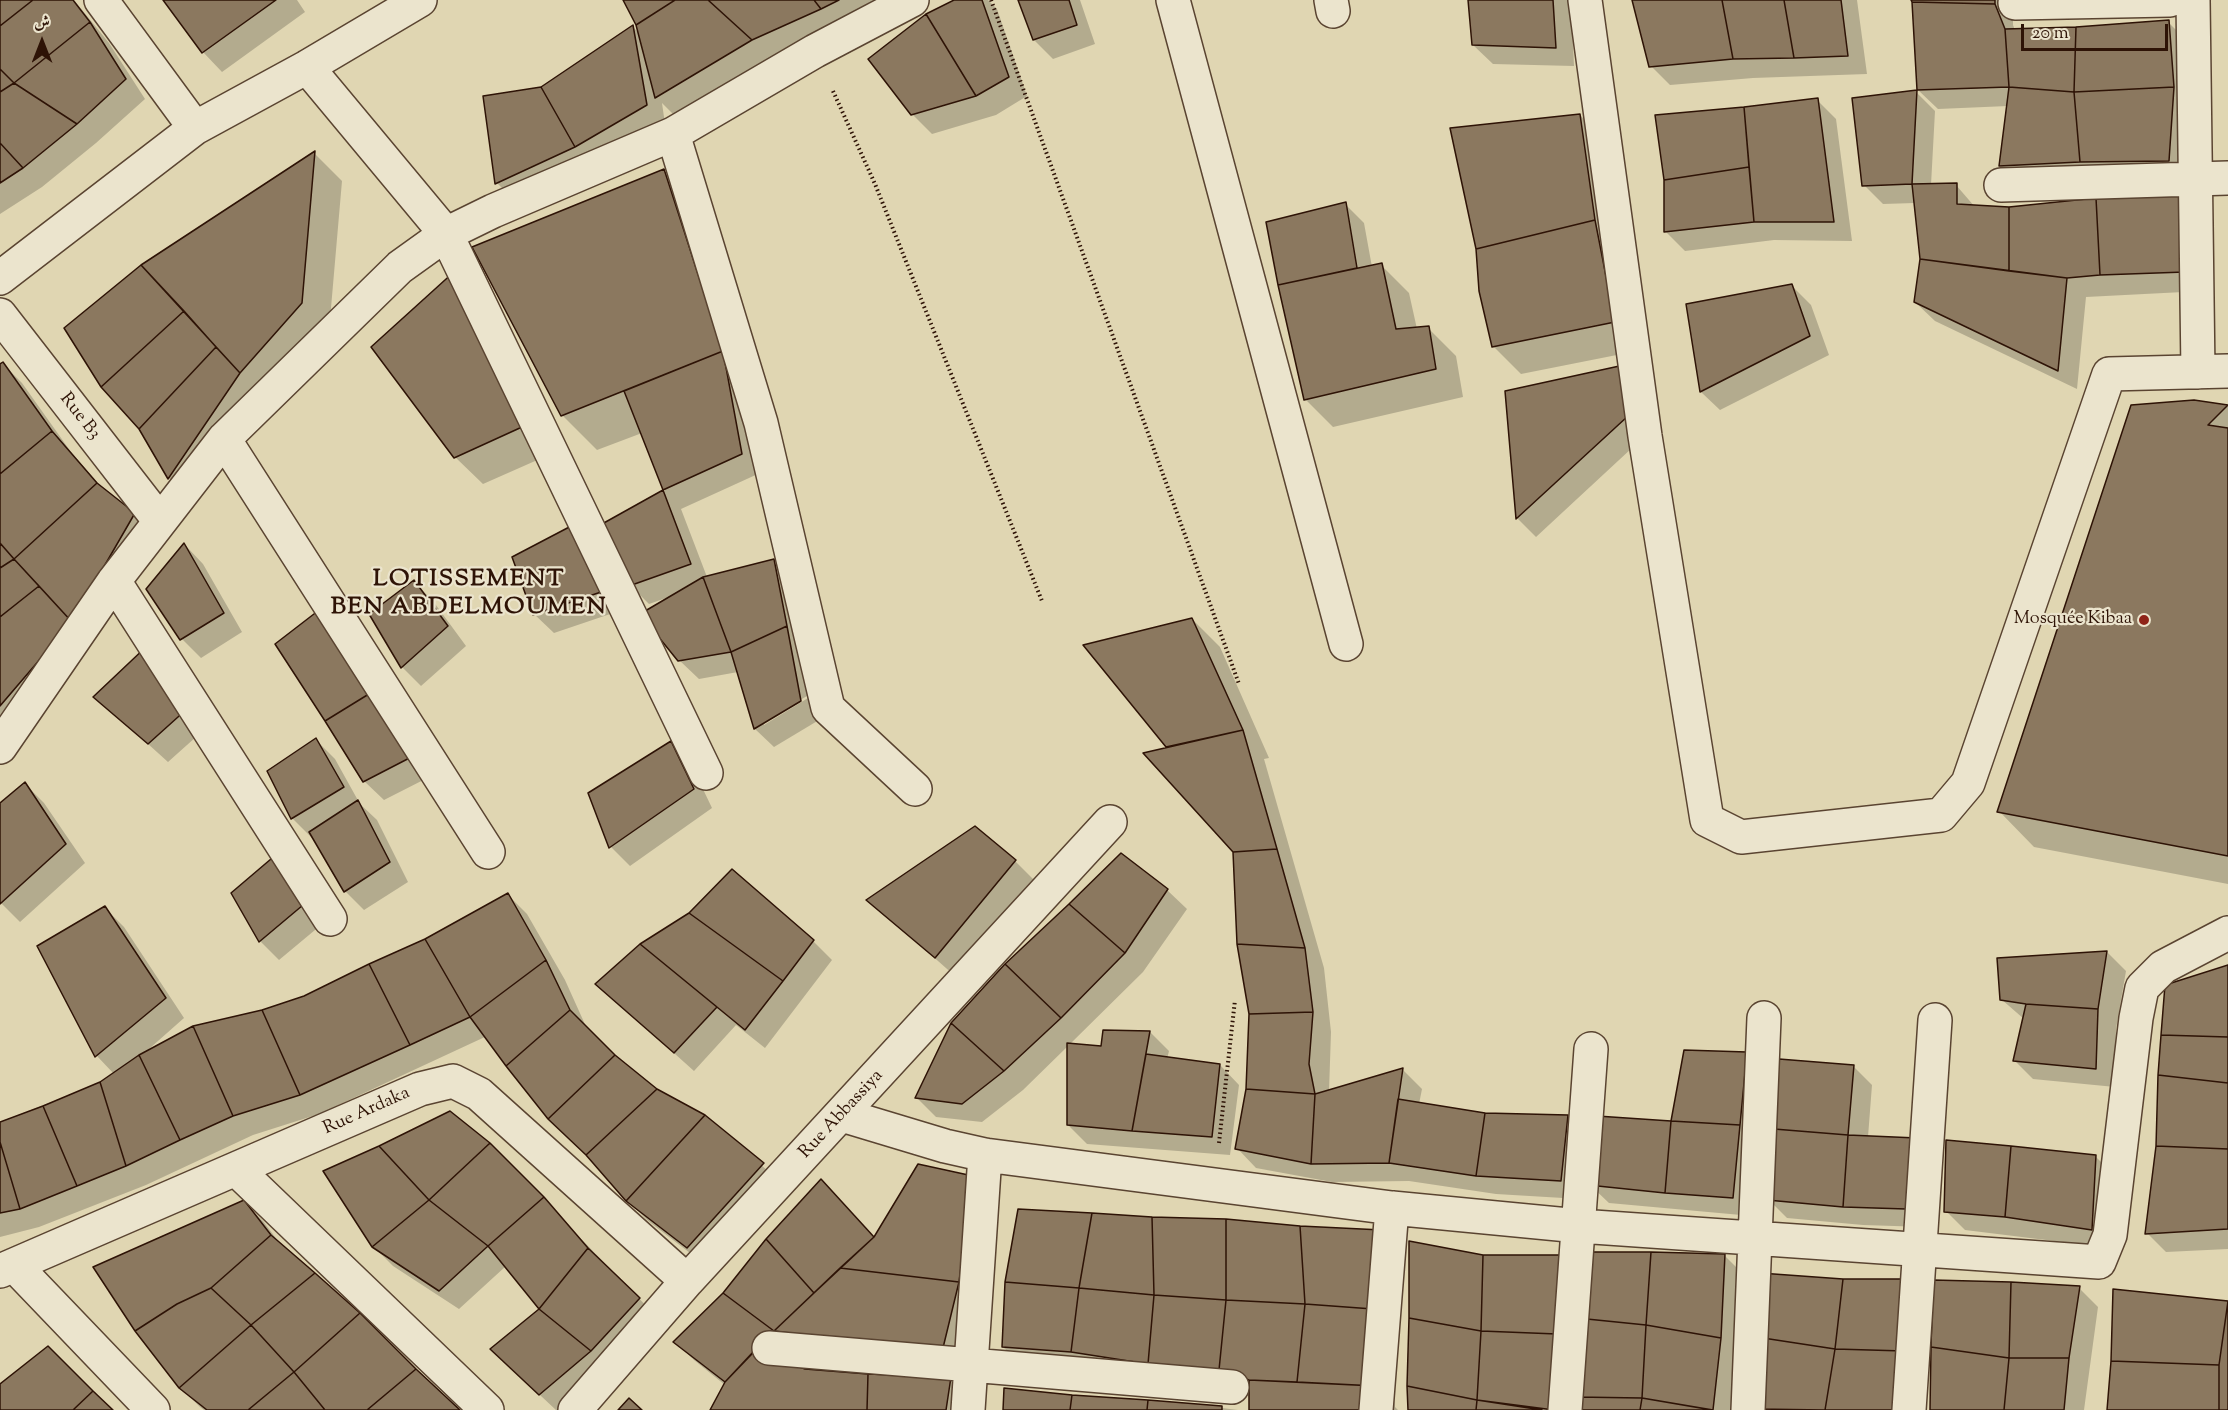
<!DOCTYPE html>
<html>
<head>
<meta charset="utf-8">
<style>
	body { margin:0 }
	#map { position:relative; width:2228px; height:1410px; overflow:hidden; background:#e0d6b2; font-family:"Sorts Mill Goudy",Amiri,serif }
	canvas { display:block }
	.north { position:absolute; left:12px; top:12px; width:60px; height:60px; -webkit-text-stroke:4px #ebe4cd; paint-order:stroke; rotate:0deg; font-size:16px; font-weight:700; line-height:24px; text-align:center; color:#2e1306 }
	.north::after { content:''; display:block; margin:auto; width:21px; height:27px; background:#2e1306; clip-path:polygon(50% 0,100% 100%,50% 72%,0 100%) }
	.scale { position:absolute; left:2021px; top:24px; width:147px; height:27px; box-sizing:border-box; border:3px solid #2e1306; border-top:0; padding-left:8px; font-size:18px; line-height:21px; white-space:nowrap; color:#2e1306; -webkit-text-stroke:4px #ebe4cd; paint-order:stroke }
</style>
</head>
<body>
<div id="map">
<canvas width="2228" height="1410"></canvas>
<div class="north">ش</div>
<div class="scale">20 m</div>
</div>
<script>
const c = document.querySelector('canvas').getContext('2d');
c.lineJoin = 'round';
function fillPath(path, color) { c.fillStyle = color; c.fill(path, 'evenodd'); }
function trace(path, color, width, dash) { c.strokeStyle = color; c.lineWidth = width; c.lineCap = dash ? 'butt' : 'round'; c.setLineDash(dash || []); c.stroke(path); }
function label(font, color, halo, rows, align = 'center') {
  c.font = font + ' "Sorts Mill Goudy",serif'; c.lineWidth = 4.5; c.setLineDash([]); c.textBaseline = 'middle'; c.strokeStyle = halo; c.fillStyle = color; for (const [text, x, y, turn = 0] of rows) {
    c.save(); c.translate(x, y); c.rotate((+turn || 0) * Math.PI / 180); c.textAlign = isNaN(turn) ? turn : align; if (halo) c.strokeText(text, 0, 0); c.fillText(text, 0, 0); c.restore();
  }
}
const shadow = new Path2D(`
	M0,0H74L109,43L145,99L96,143L42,187L0,214Z
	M165,0H297L305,12L222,72L203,52Z
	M625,0H896L675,116L662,103L665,124L516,202L497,183L484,97L541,88L633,27L640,34Z
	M958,0H988L997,9L1027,96L996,115L932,134L913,115Z
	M1020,0H1080L1095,44L1053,59L1034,40Z
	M1469,0H1571L1574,66L1493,64L1473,45Z
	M1633,0H1857L1867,74L1753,78L1670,85L1651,66Z
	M1913,0H2142L2013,2V25L2015,30L2168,22L2187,41V180L2019,185L2000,166L2008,106L1938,109L1918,90Z
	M1916,92L1935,111L1931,185H1956L1975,207L2009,208L2096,199L2203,291L2086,297L2077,389L1935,321L1915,302L1922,259L1915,203L1883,204L1864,185Z
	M1817,100L1836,119L1852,241L1774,240L1685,251L1666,232V180L1656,117Z
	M1580,115L1608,143L1642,350L1521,374L1494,347L1477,248Z
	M314,153L342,181L329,331L187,496L169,478L140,428Z
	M664,171L699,206L760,473L681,509L707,577L773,560L793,579L819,720L774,747L755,729L738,672L699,679L679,660L669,597L649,604L630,585L604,525L665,491L642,433L597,450L562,415ZM677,213H680L727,358L724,359ZM807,696L808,698L764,725V721Z
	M1345,204L1364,223L1372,267L1381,265L1409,293L1417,329L1428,328L1456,356L1463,397L1333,427L1305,399L1268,223Z
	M456,272L560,450L483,484L455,457Z
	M1792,286L1811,305L1829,355L1720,410L1701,392L1687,305Z
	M3,364L22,383L71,452L105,491L153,533L0,724V366Z
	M1624,367L1646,435L1536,537L1517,518L1507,392Z
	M2194,401L2228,406V884L2034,847L1999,811Z
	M185,545L203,564L242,632L201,658L182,639Z
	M594,545L622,610L554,633L534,614Z
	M414,582L433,601L466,646L421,686L402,667L371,615Z
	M1192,619L1220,647L1269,758L1264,759L1324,968L1331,1032L1329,1092L1403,1070L1422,1089L1419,1104L1485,1115L1567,1116L1586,1135L1580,1199L1496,1194L1409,1181L1332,1182L1256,1168L1237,1148L1247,1090L1251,1014L1235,851L1168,746Z
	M342,628L441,771L384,800L364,781Z
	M167,666L206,728L168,762L96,697Z
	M316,740L335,759L360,804L377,820L408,882L364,910L345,891L313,836L311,837L292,818L269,771Z
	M671,743L690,762L712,808L630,866L611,847L590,794Z
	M25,784L44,803L85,863L20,922L0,902V805Z
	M278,855L327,920L279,960L260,941Z
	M1015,861L1034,880L955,976L869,900Z
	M1167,890L1187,909L1143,972L1069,1045L1102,1048L1150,1032L1169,1051L1167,1059L1220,1065L1239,1085L1230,1155L1087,1144L1068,1125V1046L1023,1090L982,1122L936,1117L917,1098Z
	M508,895L527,914L565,980L588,1031L656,1091L704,1116L782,1183L707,1266L647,1220L627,1200L487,1036L319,1114L253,1135L146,1185L39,1227L0,1237V1122L100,1083L114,1074L97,1056L39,946L105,908L124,927L184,1018L141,1056L304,998L425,940Z
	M813,941L832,960L765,1048L736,1025L694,1071L597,984Z
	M2107,952L2126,971L2116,1029L2115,1087L2033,1079L2014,1060L2024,1019L2001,999Z
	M2228,966V1249L2166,1252L2147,1233Z
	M1746,1053L1752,1216L1609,1203L1589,1184L1672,1123Z
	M1853,1066L1872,1085L1868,1137L1925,1227L1863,1225L1787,1218L1768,1199Z
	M489,1144L658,1318L562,1410H556L511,1368L541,1309L506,1266L459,1309L393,1266L373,1246Z
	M2095,1156L2114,1175L2111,1248L1965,1230L1946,1211Z
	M972,1177L961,1371L781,1362L805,1370L951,1379L970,1398L968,1410H711L725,1385L694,1360L675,1342L875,1238Z
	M243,1201L263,1221L284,1249L458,1410H204L200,1407L180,1387Z
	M1725,1256L1744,1275L1734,1410H1410L1483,1257H1558L1577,1276Z
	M2079,1288L2098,1307L2084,1410H1932Z
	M1391,1329L1395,1407L1398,1410H1251V1392L1239,1389L1023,1366L1003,1347Z
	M1765,1338L1917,1410H1757Z
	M1005,1390L1222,1408L1238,1410H1005Z`);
const building = new Path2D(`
	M0,0H33L0,26Z
	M33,0H73L90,22L14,83L0,69V26Z
	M163,0H276L202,53Z
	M623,0H675L636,25Z
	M675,0H708L752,40L655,98L636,25Z
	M708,0H814L821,9L752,40Z
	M814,0H839L821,9Z
	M954,0H982L1009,77L976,96L926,14Z
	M1018,0H1069L1077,25L1033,40Z
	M1468,0H1553L1556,48L1472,45Z
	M1632,0H1722L1733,59L1649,67Z
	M1722,0H1784L1794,58L1733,59Z
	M1784,0H1841L1848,56L1794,58Z
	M1911,0H1995V4L1912,2Z
	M1912,2L1995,4L2005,29L2009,87L1917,90Z
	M926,14L976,96L911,115L868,59Z
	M2169,20L2174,87L2074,92L2076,27Z
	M90,22L126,79L77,124L14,83Z
	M633,25L647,105L575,147L541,87Z
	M2076,27L2074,92L2009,87L2005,29Z
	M0,69L14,83L0,92Z
	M14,83L77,124L23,168L0,143V92Z
	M541,87L575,147L495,184L483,96Z
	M2009,87L2074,92L2080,162L1999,166Z
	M2174,87L2169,161L2080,162L2074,92Z
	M1917,90L1912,184L1862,186L1852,98Z
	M1818,98L1834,222H1754L1744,107Z
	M1744,107L1749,167L1664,180L1655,115Z
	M1580,114L1595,220L1476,249L1450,128Z
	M0,143L23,168L0,183Z
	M315,151L302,303L240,373L141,265Z
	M1749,167L1754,222L1664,232V180Z
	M664,169L723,351L561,416L472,247Z
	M1957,183V204L2009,207V271L1920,259L1912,184Z
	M2187,195L2185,272L2100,275L2096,198Z
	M2096,198L2100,275L2067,278L2009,271V207Z
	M1346,202L1357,268L1278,285L1266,222Z
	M1595,220L1615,322L1492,347L1479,291L1476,249Z
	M1920,259L2067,278L2058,371L1914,302Z
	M1382,263L1396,329L1429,326L1436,369L1304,400L1278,285Z
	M141,265L184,311L101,387L64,328Z
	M456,270L533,422L454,458L371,347Z
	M1792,284L1810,336L1700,392L1686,304Z
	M184,311L216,347L139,429L101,387Z
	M216,347L240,373L168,479L139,429Z
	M723,351L742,454L663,490L624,391Z
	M3,362L52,431L0,474V364Z
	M1624,365L1628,416L1516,519L1505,391Z
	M2194,400L2228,405L2208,425L2228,428V856L1997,812L2131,405Z
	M52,431L97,483L14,559L0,543V474Z
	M97,483L135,513L72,622L14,559Z
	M663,490L691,564L629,586L602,524Z
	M575,524L604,591L533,615L512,557Z
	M0,543L14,559L0,568Z
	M184,543L224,613L180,640L146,589Z
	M14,559L39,586L0,617V568Z
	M774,559L787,626L731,652L703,577Z
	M703,577L731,652L678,661L640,614Z
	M414,580L448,626L401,668L369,614Z
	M39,586L72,622L0,706V617Z
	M323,607L377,689L325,721L275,644Z
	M1192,618L1243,730L1166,747L1083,645Z
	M787,626L801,701L754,729L731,652Z
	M148,645L188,708L148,744L93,697Z
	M377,689L423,751L363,782L325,721Z
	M1243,730L1277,849L1233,852L1143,753Z
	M316,738L344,787L291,819L267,771Z
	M671,741L694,789L609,848L588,793Z
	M25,782L66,844L0,904V803Z
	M358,800L390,862L344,892L309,832Z
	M975,826L1016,860L935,958L866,900Z
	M1277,849L1305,948L1237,944L1233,852Z
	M278,853L309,900L259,942L231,893Z
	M1121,853L1168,889L1125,953L1069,904Z
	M732,869L814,940L783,981L689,913Z
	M508,893L546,960L470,1017L425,939Z
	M1069,904L1125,953L1061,1018L1005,964Z
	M105,906L166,998L95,1057L37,946Z
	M689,913L783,981L745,1030L640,944Z
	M425,939L470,1017L410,1045L369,964Z
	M640,944L717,1007L674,1053L595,984Z
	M1237,944L1305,948L1313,1012L1249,1014Z
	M2107,951L2098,1009L2026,1004L2000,1000L1997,958Z
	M546,960L570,1010L506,1066L470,1017Z
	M369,964L410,1045L300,1095L262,1010L304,996Z
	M1005,964L1061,1018L1004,1071L951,1023Z
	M2228,965V1037L2161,1035L2165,985Z
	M2026,1004L2098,1009L2096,1069L2013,1061Z
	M262,1010L300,1095L233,1116L193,1026Z
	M570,1010L615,1055L548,1119L506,1066Z
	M1313,1012L1309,1064L1315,1094L1246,1089L1249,1014Z
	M951,1023L1004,1071L962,1104L915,1098Z
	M193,1026L233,1116L180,1140L139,1055Z
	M1103,1030L1150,1031L1132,1131L1067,1125V1043L1101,1046Z
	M2161,1035L2228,1037V1083L2158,1075Z
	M1684,1050L1747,1052L1740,1125L1671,1121Z
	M1146,1054L1220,1064L1212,1137L1132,1131Z
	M139,1055L180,1140L126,1166L100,1082Z
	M615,1055L657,1089L586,1155L548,1119Z
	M1779,1059L1854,1065L1848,1135L1774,1129Z
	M1403,1068L1389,1163L1311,1164L1315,1094Z
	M2158,1075L2228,1083V1149L2156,1146Z
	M100,1082L126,1166L77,1186L43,1106Z
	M657,1089L705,1115L626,1201L586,1155Z
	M1246,1089L1315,1094L1311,1164L1235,1149Z
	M1398,1099L1485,1113L1476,1176L1389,1163Z
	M43,1106L77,1186L20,1209L0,1142V1122Z
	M450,1111L490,1143L429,1200L379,1146Z
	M1485,1113L1568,1115L1561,1181L1476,1176Z
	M705,1115L764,1163L687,1248L626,1201Z
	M1597,1116L1671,1121L1665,1193L1588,1185Z
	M1671,1121L1740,1125L1733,1198L1665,1193Z
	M1774,1129L1848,1135L1843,1207L1767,1200Z
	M1848,1135L1917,1138L1906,1209L1843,1207Z
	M1946,1140L2011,1146L2005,1217L1944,1212Z
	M0,1142L20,1209L0,1213Z
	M490,1143L544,1197L488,1246L429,1200Z
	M379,1146L429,1200L372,1247L323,1171Z
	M2011,1146L2096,1155L2092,1230L2005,1217Z
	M2156,1146L2228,1149V1229L2145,1234Z
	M918,1164L973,1176L959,1282L840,1268L874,1237Z
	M821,1179L874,1237L814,1293L766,1239Z
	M544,1197L588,1248L539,1309L488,1246Z
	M244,1200L271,1235L211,1288L177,1304L135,1331L93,1267Z
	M429,1200L488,1246L439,1291L372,1247Z
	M1018,1209L1092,1213L1079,1288L1005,1282Z
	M1092,1213L1152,1217L1154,1295L1079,1288Z
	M1152,1217L1226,1219V1300L1154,1295Z
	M1226,1219L1300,1226L1305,1304L1226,1300Z
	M1300,1226L1382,1230L1373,1309L1305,1304Z
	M271,1235L315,1273L251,1325L211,1288Z
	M766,1239L814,1293L774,1331L723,1293Z
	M1409,1241L1483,1255L1481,1331L1409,1318Z
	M588,1248L640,1298L591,1351L539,1309Z
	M1588,1252H1651L1646,1325L1577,1318Z
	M1651,1252L1725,1254L1721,1338L1646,1325Z
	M1483,1255H1559L1557,1334L1481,1331Z
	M840,1268L959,1282L942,1352L774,1331Z
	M315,1273L360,1313L294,1372L251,1325Z
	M1760,1273L1843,1279L1835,1349L1763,1338Z
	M1843,1279H1912L1904,1351L1835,1349Z
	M1933,1280L2011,1282L2009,1358L1931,1347Z
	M1005,1282L1079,1288L1071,1352L1002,1347Z
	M2011,1282L2080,1286L2069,1358H2009Z
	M211,1288L251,1325L179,1388L135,1331L177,1304Z
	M1079,1288L1154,1295L1148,1364L1071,1352Z
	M2113,1289L2228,1301L2219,1365L2111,1361Z
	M723,1293L774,1331L725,1382L673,1342Z
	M1154,1295L1226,1300L1219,1370L1148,1364Z
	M1226,1300L1305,1304L1297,1382L1249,1380L1219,1370Z
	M2228,1301V1410H2219V1365Z
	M1305,1304L1373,1309L1376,1386L1297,1382Z
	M539,1309L591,1351L539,1395L490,1349Z
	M360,1313L416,1369L367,1410H325L294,1372Z
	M1409,1318L1481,1331L1477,1400L1407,1386Z
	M1577,1318L1646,1325L1642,1398L1575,1397Z
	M251,1325L294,1372L248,1410H207L179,1388Z
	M1646,1325L1721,1338L1713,1410L1642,1398Z
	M1481,1331L1557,1334L1554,1410L1477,1400Z
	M1763,1338L1835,1349L1825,1410L1756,1409Z
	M48,1346L93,1391L73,1410H0V1384Z
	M1931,1347L2009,1358L2004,1410H1930Z
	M1835,1349L1904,1351L1897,1410H1825Z
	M754,1351L805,1369L868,1374L867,1410H710L725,1382Z
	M2009,1358H2069L2064,1410H2004Z
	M2111,1361L2219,1365V1410H2107Z
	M416,1369L460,1410H367Z
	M294,1372L325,1410H248Z
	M868,1374L951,1377L946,1410H867Z
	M1249,1380L1376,1386L1372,1410H1249Z
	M1407,1386L1477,1400L1476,1410H1408Z
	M1004,1388L1072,1395L1070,1410H1003Z
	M93,1391L113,1410H73Z
	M1072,1395L1148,1400L1147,1410H1070Z
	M1575,1397L1642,1398L1640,1410H1575Z
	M629,1398L642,1410H618Z
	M1642,1398L1712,1410H1640Z
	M1148,1400L1222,1406V1410H1147Z
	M1477,1400L1542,1410H1476Z`);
const path = new Path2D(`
	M991,0L1239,684
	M833,91L875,184L1042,601
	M1219,1143L1235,1000`);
const minor = new Path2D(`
	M101,0L195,128
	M1173,0L1346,644
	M1331,0L1333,11
	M1585,0L1645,436L1707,820L1741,837L1941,815L1968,783L2109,374L2228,371
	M2193,0L2198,372
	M2015,3L2170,0
	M307,67L446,234L706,773
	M673,134L761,423L828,708L915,789
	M2001,185L2228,178
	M0,278L195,128L307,67L420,0
	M0,315L159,520
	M224,439L488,852
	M114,581L330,919
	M0,747L114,581L224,439L400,267L446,234L493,211L673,134L815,51L912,0
	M842,1115L945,1146L985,1155L1392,1208L1579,1226L2099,1262L2110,1235L2136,1018L2142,988L2163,967L2228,933
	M236,1169L487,1410
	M15,1266L153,1410
	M0,1271L420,1089L453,1081L479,1094L687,1281
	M769,1348L1232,1387
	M575,1410L687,1281L1110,822
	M968,1410L985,1155
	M1376,1410L1392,1208
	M1565,1410L1591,1049
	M1748,1410L1764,1018
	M1909,1410L1935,1020`);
const markers = [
	[2144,620,6,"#8f2418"]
];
const streetNames = [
	["Rue B3",79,417,52],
	["Rue Ardaka",367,1112,-24],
	["Rue Abbassiya",842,1115,-47]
];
const poiNames = [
	["Mosquée Kibaa",2132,620]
];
const districtNames = [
	["LOTISSEMENT",469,581],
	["BEN ABDELMOUMEN",469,609]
];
fillPath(shadow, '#0003');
fillPath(building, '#8b785f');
trace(building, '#2e1306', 1.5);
trace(minor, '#5a4431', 36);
trace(path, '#2e1306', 4, [1.5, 3]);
trace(minor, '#ebe4cd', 33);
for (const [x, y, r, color] of markers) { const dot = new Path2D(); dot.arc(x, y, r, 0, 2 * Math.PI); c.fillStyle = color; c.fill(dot); trace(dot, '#ebe4cd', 2); }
label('18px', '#2e1306', '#ebe4cd', streetNames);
label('18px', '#2e1306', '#ebe4cd', poiNames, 'right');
c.letterSpacing = '1.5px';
label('bold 24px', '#2e1306', '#ebe4cd', districtNames);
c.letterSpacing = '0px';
</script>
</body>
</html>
